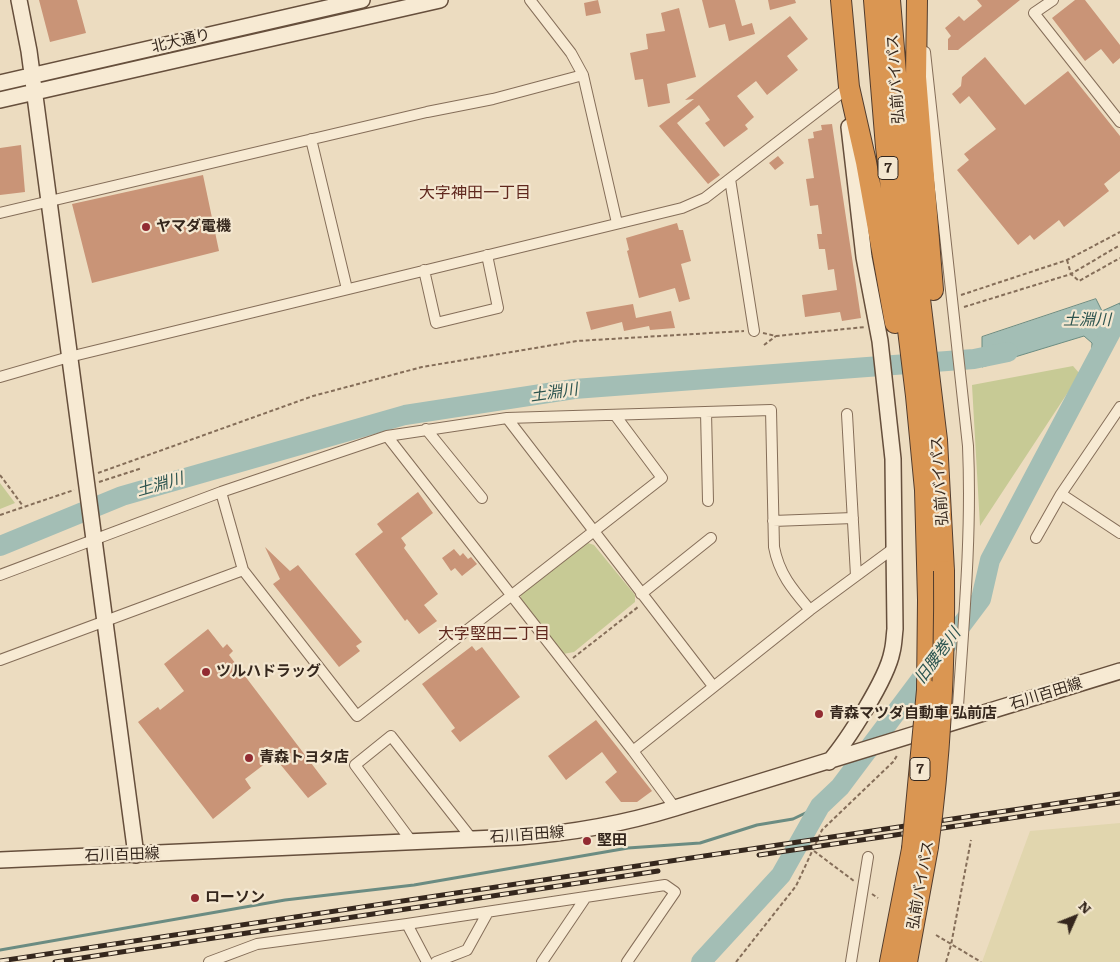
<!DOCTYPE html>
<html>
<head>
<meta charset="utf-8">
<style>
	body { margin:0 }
	#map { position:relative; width:1120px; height:962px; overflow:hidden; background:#ecdcc0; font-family:Literata,serif }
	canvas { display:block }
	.north { position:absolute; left:1050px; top:892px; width:50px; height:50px; -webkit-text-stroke:4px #f4e7d0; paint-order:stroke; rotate:46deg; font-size:14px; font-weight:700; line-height:20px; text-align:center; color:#35271d }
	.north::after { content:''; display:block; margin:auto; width:18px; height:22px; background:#35271d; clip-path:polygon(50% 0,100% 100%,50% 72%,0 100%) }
</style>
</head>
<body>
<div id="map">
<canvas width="1120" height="962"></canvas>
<div class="north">N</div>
</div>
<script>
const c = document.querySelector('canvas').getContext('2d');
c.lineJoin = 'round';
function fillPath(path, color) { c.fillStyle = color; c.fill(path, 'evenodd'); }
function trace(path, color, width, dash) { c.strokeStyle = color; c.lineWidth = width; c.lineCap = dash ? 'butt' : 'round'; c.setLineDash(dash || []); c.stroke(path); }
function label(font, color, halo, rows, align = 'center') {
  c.font = font + ' Literata,"Noto Sans JP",serif'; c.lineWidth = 4.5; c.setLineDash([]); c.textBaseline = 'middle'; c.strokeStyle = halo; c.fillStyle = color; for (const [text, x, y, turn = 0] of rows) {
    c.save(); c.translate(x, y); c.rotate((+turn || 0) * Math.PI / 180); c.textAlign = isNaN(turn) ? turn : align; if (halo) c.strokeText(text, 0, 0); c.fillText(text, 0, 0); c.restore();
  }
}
const farmland = new Path2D(`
	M1120,823V962H982L1030,831Z`);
const green = new Path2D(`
	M1073,366L1080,374L980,526L972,385Z
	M0,483L15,503L0,509Z
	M588,543L594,545L635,595V602L574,652L563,654L521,602V595Z`);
const water = new Path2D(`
	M1096,299L1102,311L1120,303C1120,334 1110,341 1091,364L1092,343L1084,336L982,367V337Z`);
const stream = new Path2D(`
	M0,950L285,900L414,885L628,848L700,843L757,825L793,819L820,806`);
const river = new Path2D(`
	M0,546L122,496L405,415L574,389L974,359L1008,352
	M701,962L781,875L820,806L840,787L981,599L990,560L1120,315`);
const building = new Path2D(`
	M39,0H77L86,33L50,42Z
	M598,0L601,13L586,16L584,3Z
	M702,0H735L742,26L752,23L755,34L729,41L725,24L709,28Z
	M768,0H795L796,3L770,10Z
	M977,0H1020L958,50H948V39L951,36L945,28L959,16L964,21L982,6Z
	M1075,0H1085L1120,45V58L1113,64L1101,49L1085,61L1052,18Z
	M679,8L696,77L667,84L670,103L648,107L643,79L635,80L630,53L648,49L646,34L665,31L661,13Z
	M790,16L808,39L787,56L798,70L767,95L756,81L737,96L754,117L745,125L748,129L724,147L705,123L710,120L699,105L677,123L720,175L708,184L659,126L694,99L685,100Z
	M985,57L1025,105L1068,71L1120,136V171L1104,184L1109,191L1064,227L1059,220L1034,240L1030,235L1018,245L957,170L969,160L964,154L996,129L969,96L960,104L952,94L961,86L962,77Z
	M832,124L861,318L842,321L840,312L805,317L802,295L837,290L834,269L828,270L825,249H819L817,234H822L818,205L810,206L806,179L814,178L808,139L814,138L813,132L822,130L821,125Z
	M21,145L25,192L0,195V148Z
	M778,156L784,163L775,170L769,163Z
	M203,175L219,251L92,283L72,204Z
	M677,223L679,230H683L691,261L681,264L690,299L679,302L675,288L639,298L627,251L629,250L626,238Z
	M633,304L636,318L671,311L675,328L650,330L649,326L624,331L622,322L591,330L586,312Z
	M418,492L433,513L401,538L406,545L404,548L438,594L424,605L437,621L419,634L407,619L405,621L355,554L383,532L377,524Z
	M265,547L290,571L298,565L362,642L356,646L360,651L339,667L273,584L280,579Z
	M454,549L460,556L463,553L468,559L471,557L477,564L462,576L455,568L451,571L442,558Z
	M208,629L223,648L227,644L233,651L229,655L327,784L308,798L280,764L266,763L245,779L251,788L213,819L138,722L158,707L160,710L184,691L164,664Z
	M472,646L476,651L482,647L520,697L460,742L451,731L455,728L422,684Z
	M596,720L652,791L637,802H621L605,782L617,772L602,752L566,780L548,756Z`);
const path = new Path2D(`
	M1067,260L1071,274L1120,245
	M961,295L1067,260L1120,232
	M964,307L1071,274L1079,281L1120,258
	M763,333L776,336L865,327
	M764,345L776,336
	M98,473L313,396L422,367L577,341L744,331
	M0,475L23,506
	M99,482L142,468
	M0,515L74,490
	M573,658L638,607
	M814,851L854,881
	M872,894L878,898
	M936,935L981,962
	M736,962L796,886L822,830L893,762L898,754
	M946,962L951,945L971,840`);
const street = new Path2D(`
	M530,0L571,53L583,75L617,223
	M1053,0L1034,13L1120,122
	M925,52L968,446C972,538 963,629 957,721
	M311,139L347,289
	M730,179L754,331
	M0,213L427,112L493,99L583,75
	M424,270L436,323L498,308L487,255
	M0,377L69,357L682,208L705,198L849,87
	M706,412L708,501
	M847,414L856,576
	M507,418L713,686
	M426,429L482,498
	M387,436L633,751L675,808
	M221,492L243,570L357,716L662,478L615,415
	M1061,494L1120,533
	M773,521L853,518
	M1036,538L1061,494L1120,407
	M0,575L221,492L387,436L507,418L771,410L774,547C779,574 793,590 810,610
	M641,594L711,538
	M0,660L243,570
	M633,751L810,610L894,548
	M412,842L355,765L391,736L472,839
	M407,924L427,962
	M209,962L257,944L407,924L665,885L675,892L627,962
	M436,962L467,950L488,912
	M542,962L586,897
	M851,962L868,857`);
const secondary = new Path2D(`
	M19,0L29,51L136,855
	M0,83L362,0
	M0,100L440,0
	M829,762C847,741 887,679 892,652C894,645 894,637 895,629L893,459L880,341L864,257L849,127
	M0,860L518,837C572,833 623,824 675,808L1120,671`);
const highway = new Path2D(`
	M841,0L849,87L866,162L895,323
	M874,0L886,147L916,396L925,490L928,600L927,690
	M890,0L903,158L937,440L944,571
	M917,0L916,77L933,290
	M890,962L912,849
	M907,962L928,847`);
const rail = new Path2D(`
	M759,855L1120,802
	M0,961L1120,794
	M55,962L658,871`);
const highwayBridge = new Path2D(`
	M928,847C941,754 945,664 944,571
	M912,849L927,690`);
const markers = [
	[146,227,5,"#922b32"],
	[206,672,5,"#922b32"],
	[819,714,5,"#922b32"],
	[249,758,5,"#922b32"],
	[587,841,5,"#922b32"],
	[195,898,5,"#922b32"]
];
const shields = [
	[888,168,20],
	[920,769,20]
];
const shieldNames = [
	["7",888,168],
	["7",920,769]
];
const streetNames = [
	["北大通り",181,41,-13],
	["弘前バイパス",896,79,-94],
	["弘前バイパス",940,481,-94],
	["石川百田線",1046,694,-17],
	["石川百田線",527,835,-4],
	["石川百田線",122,855,-2],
	["弘前バイパス",921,885,-80]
];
const poiNames = [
	["ヤマダ電機",156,227],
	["ツルハドラッグ",216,672],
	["青森マツダ自動車 弘前店",829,714],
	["青森トヨタ店",259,758],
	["堅田",597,841],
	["ローソン",205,898]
];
const neighbourhoodNames = [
	["大字神田一丁目",475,193],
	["大字堅田二丁目",494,634]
];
const waterNames = [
	["土淵川",1087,320],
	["土淵川",554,393,-8],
	["土淵川",160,485,-16],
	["旧腰巻川",938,656,-53]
];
fillPath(farmland, '#e1d6ae');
fillPath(green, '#c7ca95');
fillPath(water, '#a3beb5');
trace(water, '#6b8c82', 1);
trace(stream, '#6b8c82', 3);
trace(river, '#a3beb5', 20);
fillPath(building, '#c99477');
trace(street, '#856e59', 12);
trace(secondary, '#664f3c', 18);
trace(highway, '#523c2d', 22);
trace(path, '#856e59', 2, [4, 2.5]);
trace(street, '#f7ead3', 10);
trace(secondary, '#f7ead3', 15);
trace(highway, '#da9652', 20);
trace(rail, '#35271d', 5);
trace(rail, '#f4e7d0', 3, [9]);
trace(highwayBridge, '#523c2d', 22, []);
trace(highwayBridge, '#da9652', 20);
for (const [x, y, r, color] of markers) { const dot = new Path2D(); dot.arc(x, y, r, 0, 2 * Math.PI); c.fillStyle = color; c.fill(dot); trace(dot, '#f4e7d0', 2); }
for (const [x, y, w] of shields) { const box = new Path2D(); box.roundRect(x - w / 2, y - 11.5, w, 23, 4); c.fillStyle = '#f4e7d0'; c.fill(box); trace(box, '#35271d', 1); }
label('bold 14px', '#35271d', null, shieldNames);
label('15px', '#35271d', '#f4e7d0', streetNames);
label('bold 15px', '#35271d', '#f4e7d0', poiNames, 'left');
label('16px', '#60281e', '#f4e7d0', neighbourhoodNames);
label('italic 16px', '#2c544f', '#f4e7d0', waterNames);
</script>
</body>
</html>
